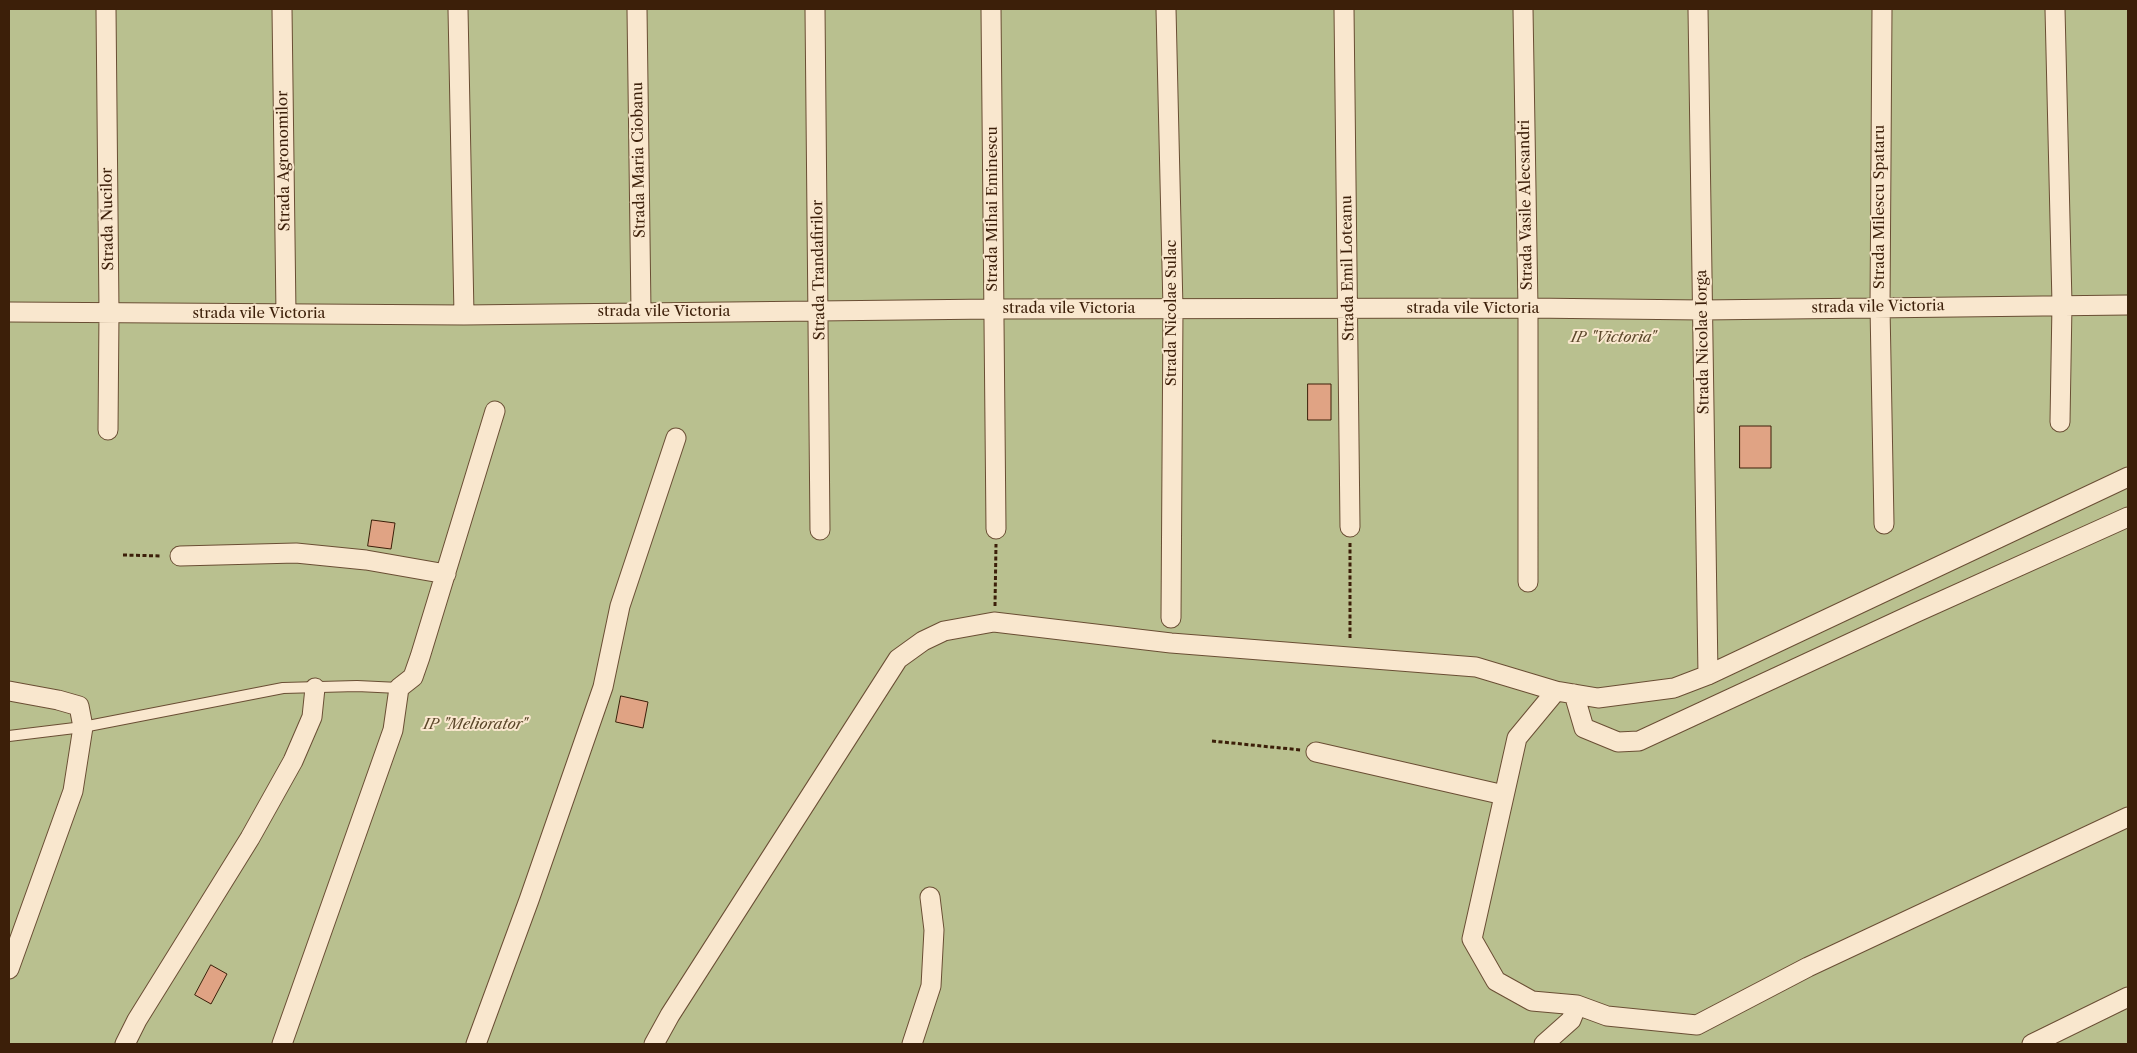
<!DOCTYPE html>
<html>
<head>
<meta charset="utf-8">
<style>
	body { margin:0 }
	#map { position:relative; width:2137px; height:1053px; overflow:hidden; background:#f6dab3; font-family:"Libre Caslon Text",serif }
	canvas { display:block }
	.frame { position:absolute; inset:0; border:10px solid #3c1f09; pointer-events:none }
</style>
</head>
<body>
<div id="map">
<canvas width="2137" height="1053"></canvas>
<div class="frame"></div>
</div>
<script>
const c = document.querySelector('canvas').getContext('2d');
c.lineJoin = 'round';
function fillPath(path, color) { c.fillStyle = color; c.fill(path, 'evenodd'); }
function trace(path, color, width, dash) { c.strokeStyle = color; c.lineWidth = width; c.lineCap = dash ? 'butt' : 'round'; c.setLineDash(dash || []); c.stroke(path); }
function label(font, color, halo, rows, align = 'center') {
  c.font = font + ' "Libre Caslon Text",serif'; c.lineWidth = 4; c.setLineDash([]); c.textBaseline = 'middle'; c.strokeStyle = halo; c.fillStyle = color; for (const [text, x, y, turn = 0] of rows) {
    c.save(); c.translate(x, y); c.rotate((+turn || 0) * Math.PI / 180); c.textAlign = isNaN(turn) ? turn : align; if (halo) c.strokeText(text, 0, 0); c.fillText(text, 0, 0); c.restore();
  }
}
const green = new Path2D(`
	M9,9H2128V1044H9Z`);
const building = new Path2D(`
	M1308,384H1331V420H1308Z
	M1740,426H1771V468H1740Z
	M372,520L395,523L391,549L368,546Z
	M621,696L648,702L643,728L616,722Z
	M211,965L227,974L211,1004L195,995Z`);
const path = new Path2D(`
	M1350,543V639
	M123,555L162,556
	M995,606L996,544
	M1212,741L1301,750`);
const lane = new Path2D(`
	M9,736L83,727L283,688L357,686L399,688`);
const street = new Path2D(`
	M106,9L109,312L108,430
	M282,9L286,314
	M458,9L464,315
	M637,9L641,312
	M815,9L820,530
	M991,9L996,529
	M1166,9L1173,309L1171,618
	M1344,9L1350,527
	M1523,9L1528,308V582
	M1698,9L1708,675
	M1882,9L1880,307L1884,524
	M2055,9L2062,304L2060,422
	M9,312L464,315L993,309L1528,308L1702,310L2128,305
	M180,556L296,553L366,560L446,574
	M9,691L58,700L79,706L83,727L73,791L9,969
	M1556,691L1517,738L1472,939L1496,981L1532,1001L1577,1005L1607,1016L1697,1025L1808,967L2128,817
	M1574,694L1584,728L1618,742L1639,741L1915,613L2128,517
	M1316,752L1504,795
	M125,1044L137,1020L250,838L293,761L312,717L315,688
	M282,1044L393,730L399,688L413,677L420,657L495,411
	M476,1044L529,900L603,687L620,606L676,438
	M654,1044L670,1015L898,659L923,641L944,631L994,622L1171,643L1476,667L1556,691L1598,698L1674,688L1708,675L2128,477
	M912,1044L931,986L934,930L930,897
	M1544,1044L1571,1020L1577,1005
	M2032,1044L2128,997`);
const streetNames = [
	["Strada Maria Ciobanu",639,160,-91],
	["Strada Agronomilor",284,161,-91],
	["Strada Vasile Alecsandri",1526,205,-91],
	["Strada Milescu Spataru",1880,207,-90],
	["Strada Mihai Eminescu",993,209,-90],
	["Strada Nucilor",108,219,-91],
	["Strada Emil Loteanu",1348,268,-91],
	["Strada Trandafirilor",819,270,-91],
	["strada vile Victoria",1878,307,-1],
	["strada vile Victoria",1069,309],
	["strada vile Victoria",1473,309],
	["strada vile Victoria",664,312],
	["Strada Nicolae Sulac",1172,313,-90],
	["strada vile Victoria",259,314],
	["Strada Nicolae Iorga",1703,342,-91]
];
const parkNames = [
	["IP \"Victoria\"",1613,338],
	["IP \"Meliorator\"",475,725]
];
fillPath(green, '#b9c08f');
fillPath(building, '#e0a384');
trace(building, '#3c1f09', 1);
trace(lane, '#6a4e34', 12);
trace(street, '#6a4e34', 21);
trace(path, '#3c1f09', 3, [4, 2.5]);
trace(lane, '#f9e7ce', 10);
trace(street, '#f9e7ce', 19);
label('15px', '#3c1f09', '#f9e7ce', streetNames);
label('italic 15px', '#5b472a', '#f9e7ce', parkNames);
</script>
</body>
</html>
